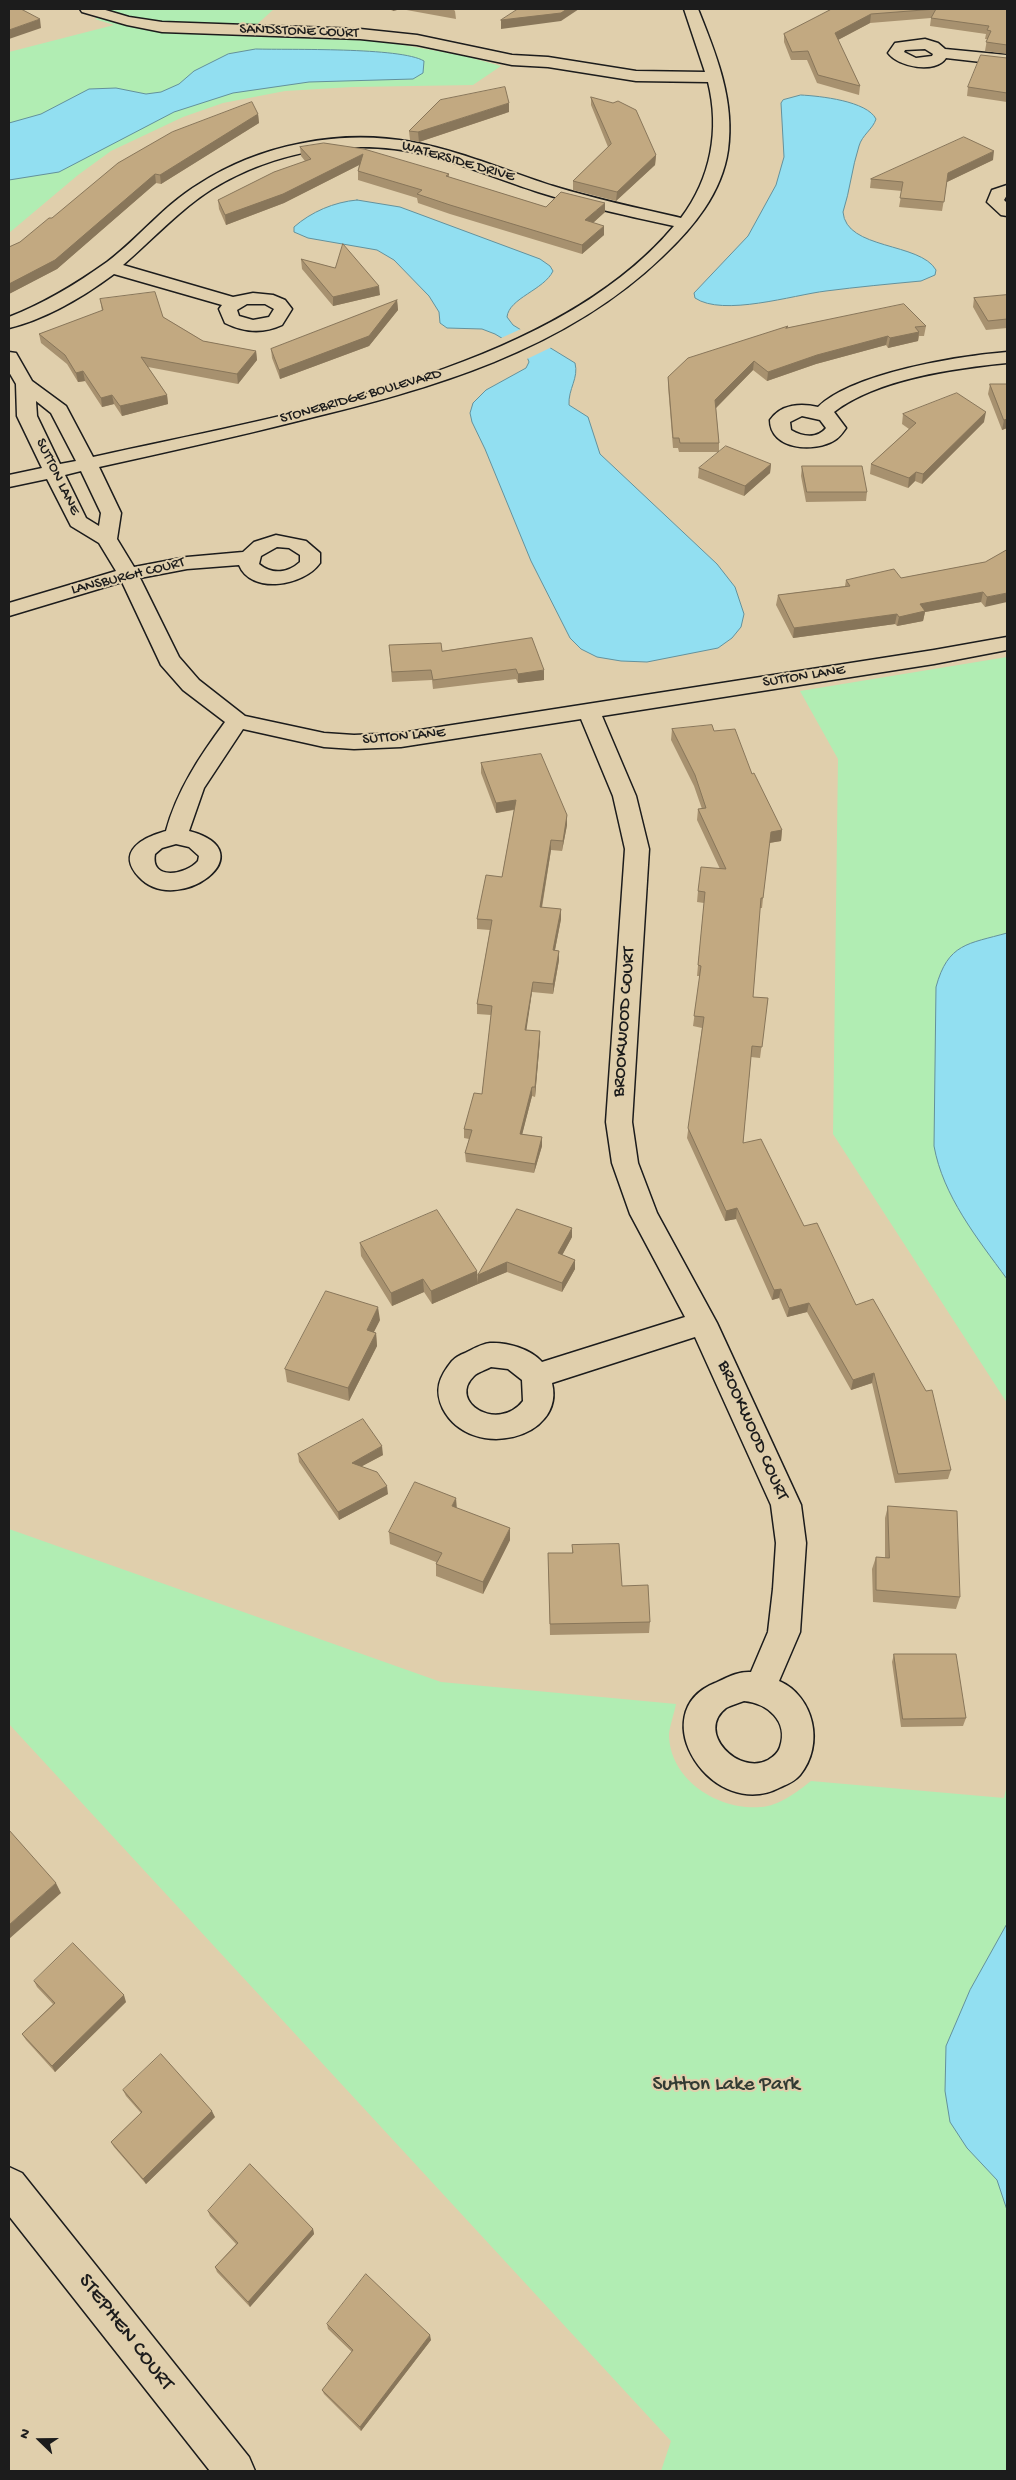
<!DOCTYPE html>
<html>
<head>
<meta charset="utf-8">
<style>
	body { margin:0 }
	#map { position:relative; width:1016px; height:2480px; overflow:hidden; background:#e0cfac; font-family:"Gochi Hand",sans-serif }
	canvas { display:block }
	.frame { position:absolute; inset:0; border:10px solid #1c1c1c; pointer-events:none }
	.north { position:absolute; left:15px; top:2415px; width:50px; height:50px; -webkit-text-stroke:4px #e0cfac; paint-order:stroke; rotate:292deg; font-size:14px; font-weight:700; line-height:20px; text-align:center; color:#1c1c1c }
	.north::after { content:''; display:block; margin:auto; width:18px; height:22px; background:#1c1c1c; clip-path:polygon(50% 0,100% 100%,50% 72%,0 100%) }
</style>
</head>
<body>
<div id="map">
<canvas width="1016" height="2480"></canvas>
<div class="frame"></div>
<div class="north">N</div>
</div>
<script>
const c = document.querySelector('canvas').getContext('2d');
c.lineJoin = 'round';
function fillPath(path, color) { c.fillStyle = color; c.fill(path, 'evenodd'); }
function trace(path, color, width, dash) { c.strokeStyle = color; c.lineWidth = width; c.lineCap = dash ? 'butt' : 'round'; c.setLineDash(dash || []); c.stroke(path); }
function label(font, color, halo, rows, align = 'center') {
  c.font = font + ' "Gochi Hand",sans-serif'; c.lineWidth = 4; c.setLineDash([]); c.textBaseline = 'middle'; c.strokeStyle = halo; c.fillStyle = color; for (const [text, x, y, turn = 0] of rows) {
    c.save(); c.translate(x, y); c.rotate((+turn || 0) * Math.PI / 180); c.textAlign = isNaN(turn) ? turn : align; if (halo) c.strokeText(text, 0, 0); c.fillText(text, 0, 0); c.restore();
  }
}
const green = new Path2D(`
	M112,9H274L244,36L382,41L465,56L501,66L473,85L352,87L285,91L223,103L183,117L111,151L78,175L9,233V52L114,25L95,19Z
	M1007,657V1403L833,1134L838,759L800,691Z
	M9,1529L441,1682L676,1704C674,1714 670,1725 669,1734C669,1780 719,1811 761,1807C779,1806 797,1792 811,1781L1004,1798L1007,1785V2471H661L671,2441L9,1724Z`);
const water = new Path2D(`
	M256,49C289,50 401,47 424,61L423,73L413,79L309,82L233,93L174,112L59,172L9,180V123L41,114L89,89L116,88L146,94L161,92L179,84L194,71L228,54Z
	M801,95C820,96 867,101 876,119C873,129 862,135 859,146C852,167 850,191 843,212C846,250 920,242 936,270L935,275L921,281C889,284 857,287 826,291C793,295 723,317 695,298L694,293L748,236L776,185L784,157L781,103L783,100Z
	M357,200L400,207L540,259L550,266L553,271C544,290 509,298 507,317L513,325L575,363C579,378 568,389 569,405L588,417L600,454L717,564L735,587L744,614L741,627L732,638L718,648L647,662L621,661L597,657L581,649L570,638L531,561L485,449L472,422L470,413L473,403L486,390L526,368L529,362L525,352L495,334L482,329L447,328L440,323L439,312L429,296L394,260L377,250L308,238L294,232V227C311,212 334,202 357,200Z
	M1007,933V1279C977,1238 943,1196 934,1146L936,987C948,943 968,944 1007,933Z
	M1007,1924V2210L997,2180L967,2148L950,2122L945,2091L946,2046L970,1990Z`);
const pier = new Path2D(`
	M523,328L554,346L525,360L523,354L499,339Z`);
const street = new Path2D(`
	M80,9H102L129,17L162,22L360,29L417,35L512,55L548,57L636,71L705,72L684,9H698C716,54 735,100 728,150C722,193 693,228 662,257C564,351 431,389 302,420C235,437 167,452 99,467L121,513L117,539L134,567L187,557L243,552L254,542L276,535L306,541L320,553V563C304,586 251,595 239,565L187,569L140,578L179,657L199,680L245,716L324,733L354,735L401,733L934,650L1007,637V650L934,664L602,716L636,796L649,849L632,1122L638,1163L657,1213L717,1323L801,1505L806,1543L800,1632L779,1681C814,1696 825,1745 800,1775C795,1781 788,1784 781,1787C713,1824 641,1713 715,1683C726,1678 738,1671 751,1672L768,1632L773,1589L776,1543L771,1505L695,1337L552,1383C566,1439 471,1462 443,1409C434,1390 439,1377 452,1361C456,1357 460,1355 465,1353C473,1349 481,1344 490,1343C507,1342 531,1349 542,1362L685,1317L630,1214L612,1163L606,1122L625,849L613,796L581,719L401,747L354,749L324,747L243,729L204,788L189,831C269,852 176,918 139,877C115,851 144,837 166,831C177,790 200,756 225,722L183,690L161,665L122,582L9,616V603L116,571L99,543L71,526L47,479L9,487V475L42,468L17,416L16,384L9,372V352L16,353L32,381L66,406L93,457C275,416 549,375 674,226C628,216 582,206 538,192C501,180 465,165 427,155C354,137 276,150 212,189C179,210 152,240 123,265L233,297L253,293L273,295L285,300L292,309L282,325C263,334 243,332 225,323L219,309L222,305L114,274C83,297 46,319 9,328V317C45,303 76,284 107,262C139,238 164,205 199,184C260,144 341,129 412,142C461,151 506,171 553,186C595,199 638,208 681,218C711,178 720,130 708,82L636,81L548,67L512,65L417,45L360,39L162,32L127,25L82,12ZM265,304L274,309L269,317L253,320L239,316L237,310L247,304ZM36,401L51,413L76,461L60,464L37,416ZM81,471L101,513L99,526L86,518L65,475ZM277,547L289,548L300,555V562C288,573 272,575 259,564L261,556ZM176,844L189,847L199,856L198,861C186,875 150,881 155,854L162,848ZM491,1367L508,1369L522,1380L523,1401C498,1433 447,1402 474,1376C478,1372 486,1370 491,1367ZM744,1701C767,1703 789,1721 780,1747C778,1753 773,1757 768,1760C739,1776 695,1732 726,1708C731,1705 739,1703 744,1701Z
	M925,39L938,43L945,49L1007,55V65L946,58C936,74 898,67 888,53L895,43ZM925,49L933,54L932,56L916,58L904,52L905,50Z
	M1007,185V195L1004,200L1007,203V216L1001,215L987,202L992,190Z
	M1007,352V363C955,368 876,379 834,412L846,428C843,432 840,437 835,440C815,453 770,450 770,420C781,404 801,403 818,407C853,373 958,356 1007,352ZM802,416L820,420L826,428C817,439 803,437 791,430L790,422Z
	M9,2167L22,2173L249,2457L255,2471H210L9,2216Z`);
const wall = new Path2D(`
	M389,9H453L455,11L456,19L401,9L393,11Z
	M832,9H1007V54L985,51L987,39H985L986,34L930,26L931,18L870,23L838,40L860,86L859,95L817,83L807,60H791L784,42V34Z
	M1007,58V102L967,96L968,87Z
	M591,97L656,155L655,165L616,201L573,190V181L608,147L591,105Z
	M509,112L419,142L410,140L409,131Z
	M258,114L259,123L161,184L156,183L57,269L9,294V247L20,242L52,218Z
	M300,147L449,174V177L546,207L605,212L593,223L604,235L582,254L450,214L418,203L417,198L358,180V171L359,165L284,203L226,225L219,209L218,200L305,161L301,156Z
	M993,160L947,182L942,211L899,207L902,191L870,188L871,179Z
	M301,259L335,268L380,295L333,306L302,269Z
	M1007,295V328L986,330L973,307L974,298Z
	M100,299L163,317L203,341L256,351L257,360L238,384L148,367L167,395L168,404L122,416L114,404L102,407L85,381L78,382L67,364L41,343L39,334L102,311Z
	M397,300L398,310L369,346L280,379L272,358L271,349Z
	M788,326V328L926,326L924,336H919L918,341L888,348L886,345L816,364L767,381L753,370L716,408L719,443V452H679L678,448H673L668,386V377Z
	M990,384H1007V428L1002,430L988,394Z
	M903,414L984,422L922,484L915,481L908,488L870,474L871,464L909,429L902,424Z
	M771,464L770,473L744,496L698,478L699,468Z
	M802,466L867,492L866,501L806,502L801,476Z
	M1007,550L985,607L981,602L925,612L923,621L897,626L895,624L793,638L776,605L778,595L845,586L846,580L901,578L985,562Z
	M532,638L544,680L518,683L516,679L433,689L432,680L392,682L389,645L442,651Z
	M672,729L714,731L752,774L782,830L781,841L769,843L762,908H760L753,997L768,998L760,1058L751,1057L743,1143L804,1226L856,1305L951,1470L948,1479L895,1483L872,1383L851,1390L807,1312L787,1317L779,1298L772,1300L736,1219L725,1221L687,1138L702,1028L693,1026L700,976H697L704,903L697,902L698,891L720,869L697,820L698,809H702L694,786L671,740Z
	M481,763L567,815V825L562,851L551,850L542,908L561,909V919L555,950L559,951V960L553,994L532,992L526,1030L540,1040L535,1097L532,1096L522,1134L542,1137V1146L534,1173L466,1162L465,1153L469,1139L464,1138V1129L482,1094L491,1015L477,1014V1004L490,930L477,929V919L502,877L514,810L496,813L481,773Z
	M517,1209L572,1237L562,1255L575,1260V1269L562,1292L507,1272L478,1284V1275Z
	M360,1243L477,1271L478,1284L432,1304L424,1292L392,1306L361,1256Z
	M380,1320L374,1332L376,1333L377,1346L349,1401L287,1382L285,1369Z
	M298,1454L383,1455L362,1466L388,1494L339,1520L299,1462Z
	M888,1506L960,1597L956,1609L873,1602L872,1569L876,1557L885,1558V1518Z
	M457,1508L510,1540L483,1594L436,1576V1562L390,1544L389,1532Z
	M572,1545L622,1586L650,1622L649,1633L550,1635L548,1553H572Z
	M894,1654L966,1718L963,1726L901,1727L892,1662Z
	M34,1981L126,2002L55,2072L26,2040L22,2034L53,2004L37,1987Z
	M123,2090L215,2117L146,2184L114,2147L111,2142L141,2113L126,2096Z
	M208,2211L313,2229L314,2234L250,2307L217,2272L215,2267L236,2244L210,2216Z
	M327,2324L431,2340L361,2431L324,2394L322,2390L352,2352L328,2329Z`);
const shadedWall = new Path2D(`
	M393,9H401L393,11Z
	M567,9H579L561,21L501,29V20Z
	M871,14L870,23L834,42L835,33Z
	M40,19L41,28L9,39V30Z
	M509,103V112L419,142L418,132Z
	M258,114L259,123L161,184L160,175Z
	M994,151L993,160L947,182L948,173Z
	M363,154V163L284,203L226,225L225,215Z
	M656,155L655,165L616,201L617,192Z
	M155,174L156,183L57,269L9,294V284Z
	M605,203V212L585,230V220Z
	M604,226V235L582,254V245Z
	M379,286L380,295L333,306V297Z
	M397,300L398,310L369,346L280,379L279,370Z
	M919,332L918,341L888,348L890,338Z
	M888,336L886,345L816,364L767,381L768,372L817,355Z
	M256,351L257,360L238,384L237,374Z
	M754,361L753,370L714,410L715,400Z
	M83,371L85,381L78,382L76,373Z
	M112,395L114,404L102,407L101,398Z
	M167,395L168,404L122,416L120,406Z
	M986,412L984,422L922,484L923,474Z
	M1007,419V428L1002,430L1004,420Z
	M771,464L770,473L744,496L745,486Z
	M916,472L915,481L908,488L909,478Z
	M983,592L981,602L925,612L923,621L897,626L899,617L920,604Z
	M1007,593V602L985,607L987,597Z
	M897,614L895,624L793,638L794,628Z
	M544,670V680L518,683V674Z
	M516,800V809L496,813V803Z
	M567,815V825L562,851L563,841Z
	M782,830L781,841L769,843L771,832Z
	M551,840V850L540,917V907Z
	M561,909V919L553,960V950Z
	M559,951V960L553,994V984Z
	M533,982L532,992L525,1040V1030Z
	M540,1031V1040L535,1097V1087Z
	M532,1087V1096L520,1143V1134Z
	M542,1137V1146L534,1173L535,1164Z
	M737,1208L736,1219L725,1221L726,1211Z
	M572,1228V1237L558,1263V1253Z
	M575,1260V1269L562,1292V1283Z
	M507,1262V1272L478,1284V1275Z
	M477,1271L478,1284L432,1304L431,1291Z
	M423,1279L424,1292L392,1306L391,1293Z
	M781,1289L779,1298L772,1300L774,1290Z
	M809,1303L807,1312L787,1317L789,1308Z
	M378,1307L380,1320L368,1343L367,1330Z
	M376,1333L377,1346L349,1401L348,1388Z
	M874,1373L872,1383L851,1390L853,1380Z
	M382,1446L383,1455L353,1471L352,1463Z
	M387,1486L388,1494L339,1520L338,1512Z
	M456,1498L457,1510L452,1506Z
	M510,1528V1540L483,1594V1582Z
	M56,1883L61,1893L9,1939V1925Z
	M124,1995L126,2002L55,2072L52,2066Z
	M212,2111L215,2117L146,2184L143,2179Z
	M313,2229L314,2234L250,2307L248,2302Z
	M430,2335L431,2340L361,2431L360,2427Z`);
const building = new Path2D(`
	M9,9H21L40,19L9,30Z
	M518,9H567L561,13L501,20Z
	M832,9H1007V45L986,42L991,31L987,30L989,26L931,18L936,9L871,14L835,33L860,86L818,75L808,51L792,52L784,34Z
	M981,55L1007,58V93L968,87Z
	M505,87L509,103L418,132L409,131L440,100Z
	M591,97L613,103L618,101L636,110L656,155L617,192L573,181L611,144Z
	M252,102L258,114L160,175L155,174L55,260L9,284V247L20,242L49,218H52L118,163L172,132Z
	M964,137L994,151L948,173L944,202L900,198L903,182L871,179Z
	M324,143L364,149L449,174L446,176L546,207L561,192L605,203L585,220L604,226L582,245L450,205L417,194L422,190L358,171L363,154L283,194L225,215L218,200L274,172L311,159L300,147Z
	M343,244L379,286L333,297L301,259L335,268Z
	M155,292L163,317L203,341L256,351L237,374L141,357L167,395L120,406L112,395L101,398L83,371L76,373L65,355L39,334L103,310L100,299Z
	M1007,295V319L988,321L974,298Z
	M397,300L369,336L279,370L271,349Z
	M904,304L926,326L915,327L919,332L890,338L888,336L817,355L768,372L754,361L715,400L719,443H680L679,438H673L668,377L688,358L788,326L786,328Z
	M990,384H1007V419L1004,420Z
	M957,393L986,412L923,474L916,472L909,478L871,464L916,423L903,414Z
	M726,446L771,464L745,486L699,468Z
	M802,466H862L867,492H807Z
	M1007,550V593L987,597L983,592L920,604L925,611L899,617L897,614L794,628L778,595L850,586L846,580L894,569L901,578L985,562Z
	M532,638L544,670L518,674L516,669L433,680L431,670L392,672L389,645L441,643L442,651Z
	M712,725L714,731L735,729L752,774L754,773L782,830L771,832L763,898H761L753,997L768,998L762,1047L752,1046L743,1143L761,1139L804,1226L817,1223L856,1305L873,1299L926,1391L932,1390L951,1470L898,1474L874,1373L853,1380L809,1303L789,1308L781,1289L774,1290L737,1208L726,1211L688,1128L704,1017L694,1016L701,966L698,965L705,892L698,891L701,867L726,869L698,809L706,808L695,775L672,729Z
	M541,754L567,815L563,841L551,840L540,907L561,909L553,950L559,951L553,984L533,982L525,1030L540,1031L535,1087H532L520,1134L542,1137L535,1164L465,1153L472,1130L464,1129L474,1093L482,1094L492,1006L477,1004L492,920L477,919L486,875L502,877L516,800L496,803L481,763Z
	M517,1209L572,1228L558,1253L575,1260L562,1283L507,1262L478,1275Z
	M437,1210L477,1271L431,1291L423,1279L391,1293L360,1243Z
	M326,1291L378,1307L367,1330L376,1333L348,1388L285,1369Z
	M363,1419L382,1446L352,1463L377,1472L387,1486L338,1512L298,1454Z
	M415,1482L456,1498L452,1506L510,1528L483,1582L436,1564L442,1553L389,1532Z
	M888,1506L957,1511L960,1597L876,1590V1557L889,1558Z
	M619,1544L622,1586L648,1585L650,1622L550,1624L548,1553H573L572,1545Z
	M894,1654H956L966,1718L903,1719Z
	M9,1830L56,1883L9,1925Z
	M73,1943L124,1995L52,2066L22,2034L55,2003L34,1981Z
	M161,2054L212,2111L143,2179L111,2142L142,2112L123,2090Z
	M250,2164L313,2229L248,2302L215,2267L238,2243L208,2211Z
	M366,2274L430,2335L360,2427L322,2390L353,2350L327,2324Z`);
const farStreetnames = [
	["SANDSTONE COURT",299,32,2],
	["WATERSIDE DRIVE",458,162,16],
	["STONEBRIDGE BOULEVARD",361,397,-16],
	["SUTTON LANE",57,477,64],
	["LANSBURGH COURT",128,577,-14],
	["SUTTON LANE",804,677,-9],
	["SUTTON LANE",404,737,-5]
];
const streetNames = [
	["BROOKWOOD COURT",625,1022,-86],
	["BROOKWOOD COURT",752,1431,66]
];
const nearParknames = [
	["Sutton Lake Park",726,2086]
];
const nearStreetnames = [
	["STEPHEN COURT",125,2333,52]
];
fillPath(green, '#b1edb3');
fillPath(water, '#92dff1');
trace(water, '#63919c', 1);
fillPath(pier, '#e0cfac');
trace(street, '#1c1c1c', 3);
fillPath(street, '#e0cfac');
fillPath(wall, '#a7916f');
fillPath(shadedWall, '#88765a');
fillPath(building, '#c2a981');
trace(building, '#88765a', 1);
label('15px', '#1c1c1c', '#e0cfac', farStreetnames);
label('18px', '#1c1c1c', '#e0cfac', streetNames);
label('21px', '#323b33', '#e0cfac', nearParknames);
label('21px', '#1c1c1c', '#e0cfac', nearStreetnames);
</script>
</body>
</html>
